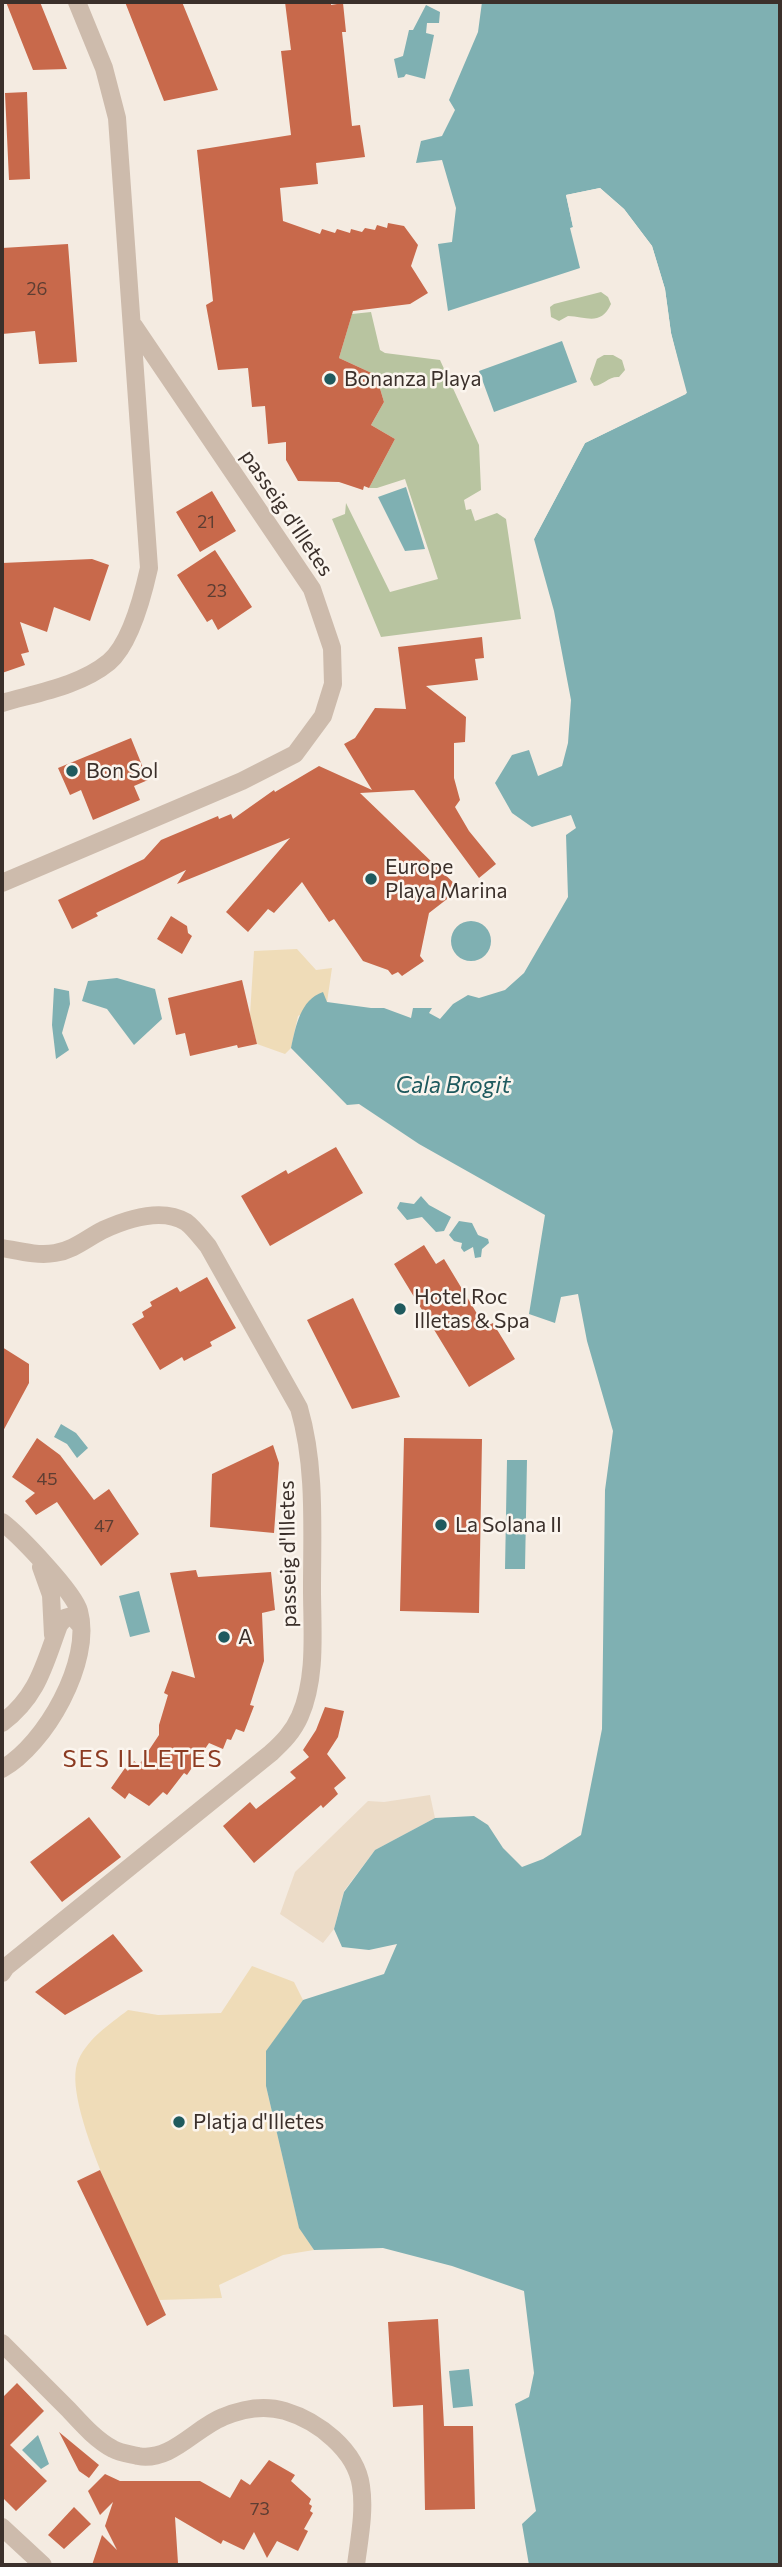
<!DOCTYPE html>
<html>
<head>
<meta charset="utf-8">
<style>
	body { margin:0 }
	#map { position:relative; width:782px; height:2567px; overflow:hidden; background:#f4ebe1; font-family:Commissioner,sans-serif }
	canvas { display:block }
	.frame { position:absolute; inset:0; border:4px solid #3b302b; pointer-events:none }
</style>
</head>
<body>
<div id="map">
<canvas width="782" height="2567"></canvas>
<div class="frame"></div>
</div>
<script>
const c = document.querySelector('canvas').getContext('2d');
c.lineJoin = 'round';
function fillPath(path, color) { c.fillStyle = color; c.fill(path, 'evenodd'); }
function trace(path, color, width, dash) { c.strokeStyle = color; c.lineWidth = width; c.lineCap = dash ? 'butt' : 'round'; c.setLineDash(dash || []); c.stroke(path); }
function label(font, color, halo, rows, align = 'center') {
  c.font = font + ' Commissioner,sans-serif'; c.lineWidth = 5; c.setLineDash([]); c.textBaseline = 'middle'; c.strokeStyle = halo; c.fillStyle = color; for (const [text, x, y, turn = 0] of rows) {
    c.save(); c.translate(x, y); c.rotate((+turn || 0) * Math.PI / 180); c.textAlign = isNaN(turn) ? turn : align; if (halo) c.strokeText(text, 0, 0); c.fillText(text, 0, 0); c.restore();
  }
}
const green = new Path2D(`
	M601,292L608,297L611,304C601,326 587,317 568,316L559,321L551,317L550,307L554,304Z
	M371,312L380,350L385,353L440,360L479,445L481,490L464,500L466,510L471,509L475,521L497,513L506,519L521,619L381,637L332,519L345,514L346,503L390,592L438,579L405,479L377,488H369L395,439L371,425L384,402L376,375L339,358L352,314Z
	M604,355H613L622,360L625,370L619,377C609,376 604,385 594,386L590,379L597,359Z`);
const sand = new Path2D(`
	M297,949L316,970L332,968L327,1002L298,1016L291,1048L285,1054L257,1044L250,1015L254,951Z
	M252,1966L294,1982L303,2000L267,2051L266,2086L299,2227L314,2250L283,2255L219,2285L222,2298L159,2300C138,2252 63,2110 77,2064C85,2040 110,2024 128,2010L158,2015L221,2013Z`);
const plaza = new Path2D(`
	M430,1795L435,1818L375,1850L344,1891L334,1929L323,1943L280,1914L295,1872L368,1801L384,1802Z`);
const water = new Path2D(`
	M482,2H780V2565H529L522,2524L536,2511L515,2404L529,2397L534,2373L524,2291L452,2266L383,2248L314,2250L299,2228L266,2086V2051L303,2000L384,1974L397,1944L369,1950L342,1947L334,1929L344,1892L375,1850L435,1818L474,1816L488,1825L503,1848L522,1867L543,1859L581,1835L602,1729L605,1490L613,1431L587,1341L578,1294L561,1297L555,1323L529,1314L545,1215L419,1144L359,1104L347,1105L291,1048C296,1026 300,1000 323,992L327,1002L371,1008H384L411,1018L413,1008H432L429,1013L440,1019L453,1004L468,995L479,998L505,990L524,973L568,897L566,835L576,828L571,815L532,827L512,813L495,783L512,755L529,750L538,776L562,766L568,743L571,700L554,611L534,539L585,443L686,394L671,333L665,289L652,246L624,209L600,188L566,195L573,227L570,228L580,268L448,311L438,244L452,242L456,208L442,160L416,163L421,141L442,136L455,110L449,100L478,32Z
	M426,5L440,12L439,23H427L426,33L434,35L425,79L406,74L404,77L398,78L394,59L403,56L409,30H413Z
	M562,341L577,382L494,412L479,371Z
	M406,487L425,549L405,551L378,497Z
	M451 941a20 20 0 1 1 40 0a20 20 0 1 1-40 0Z
	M117,978L155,989L162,1019L134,1045L107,1009L82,1001L88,981Z
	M54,988L69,991L70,1004L62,1033L69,1050L56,1059L52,1025Z
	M421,1196L429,1205L451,1217L444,1231L436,1232L422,1217L407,1220L397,1208L400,1202L414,1204Z
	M459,1221L472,1223L478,1235L488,1239L489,1243L482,1249L481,1257L475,1258L473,1247L464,1252L461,1248L462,1243L454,1241L449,1235Z
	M61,1424L76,1433L88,1448L77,1458L67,1444L54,1437Z
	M507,1460H527L525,1569H505Z
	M139,1591L150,1632L130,1637L119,1596Z
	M469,2369L473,2406L453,2408L449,2371Z
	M38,2435L49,2464L41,2469L22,2450Z`);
const pier = new Path2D(`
	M600,188L624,209L652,246L665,289L671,333L687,393L585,443L534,539L531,537L549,500L582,441L683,392L667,334L661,290L649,247L637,229L622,211L599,191L570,198L576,227H573L566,195Z`);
const building = new Path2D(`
	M6,2H40L67,69L33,70Z
	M125,2H182L218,90L164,101Z
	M285,2H331V5L343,3L346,32H342L352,126L360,125L365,157L316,163L318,184L280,188L283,221L320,234L322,229L335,233L337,229L350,233L351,229L362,232L365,228L375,230L377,225L387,228L388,223L404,226L418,245L411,266L428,293L410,304L353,311L339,358L376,375L384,402L371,425L395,439L369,488L364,486L363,490L339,482L298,481L286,460V442L268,444L265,406L252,407L248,368L218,370L206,305L213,301L197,150L291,135L281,51L291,50Z
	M27,92L30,179L9,180L5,93Z
	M68,244L77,362L39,364L35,331L2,334V248Z
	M212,491L236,531L200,552L176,512Z
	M215,550L252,607L218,630L212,619L207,622L177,575Z
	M92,559L109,565L90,621L54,607L47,632L20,622L29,652L21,654L25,665L2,673V563Z
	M482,637L484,658L475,659L478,680L426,686L466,717L465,742L454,743V778L460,800L455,807L469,831L496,864L479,878L414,790L360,793L460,889L429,913L420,956L424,961L402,976L398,972L392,975L388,970L363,961L334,919L329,922L302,882L274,913L268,909L248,932L226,912L290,838L177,884L186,870L96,913L98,916L72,929L58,900L144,859L161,840L218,816L219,819L231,814L233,819L274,790L275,792L319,766L372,790L344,744L355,738L375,708L406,709L398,647Z
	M131,738L148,780L134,786L140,800L93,820L81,790L70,795L58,768Z
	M171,916L187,926L188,933L192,936L182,954L157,939Z
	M242,980L257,1044L238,1048L237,1045L190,1056L185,1033L176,1035L168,998Z
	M336,1147L363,1193L270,1246L241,1196L286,1170L288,1174Z
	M424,1245L436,1264L444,1259L485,1327L493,1323L515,1359L469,1387L394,1264Z
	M207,1277L236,1328L210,1342L212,1346L184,1361L182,1357L160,1370L132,1324L144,1317L142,1312L152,1306L150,1302L177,1287L180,1292Z
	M353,1298L400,1397L352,1409L307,1320Z
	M2,1347L29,1364V1383L2,1433Z
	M37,1438L60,1455L94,1500L109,1489L139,1534L101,1566L57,1502L36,1515L25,1501L35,1493L12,1477Z
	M404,1438L482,1439L479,1613L400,1611Z
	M273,1445L279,1463L274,1533L210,1527L212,1474Z
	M196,1570L198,1577L271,1572L275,1610L262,1613L264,1661L250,1705L254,1706L244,1732L236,1729L231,1740L227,1739L223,1749L209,1743L187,1775L184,1773L167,1795L163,1792L149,1806L129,1793L125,1799L111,1788L125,1768L128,1771L134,1761L139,1765L159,1735V1725L168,1695L164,1693L172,1671L195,1678L170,1573Z
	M325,1707L344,1711L338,1737L327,1754L346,1778L334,1788L338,1794L323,1808L321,1805L254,1863L223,1826L250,1802L256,1809L296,1778L290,1772L309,1757L303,1750L316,1730Z
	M89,1817L121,1857L62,1902L30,1862Z
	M113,1934L143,1971L65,2015L35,1992Z
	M100,2170L166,2315L147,2326L77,2181Z
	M438,2319L444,2426H473L475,2509L425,2510L423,2405L393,2407L388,2322Z
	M17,2383L44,2411L10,2445L47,2481L16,2511L2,2497V2398Z
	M59,2432L99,2465L89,2478L79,2471Z
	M269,2460L295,2475L291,2481L311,2499L309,2504L312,2506L310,2511L313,2513L304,2529L308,2531L298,2551L277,2541L267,2558L254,2532L244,2550L223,2540L221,2544L175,2517L178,2563H165L166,2565H92L102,2535L117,2550L105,2526L113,2502L100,2515L88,2491L105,2474L120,2481H200L230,2498L241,2479L250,2485Z
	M74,2507L91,2524L64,2549L48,2535Z`);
const street = new Path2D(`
	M2,703C36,693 80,686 109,662C130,644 143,595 149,568L117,118L104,68L77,2
	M2,883L242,781L295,754L323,716L333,684L332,648L312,589L134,326
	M2,1248C19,1251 38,1256 55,1253C74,1250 87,1238 103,1230C127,1219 161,1207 186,1222C194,1228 201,1238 208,1246L299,1408C316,1466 312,1529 312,1589C312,1630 317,1677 300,1716C293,1732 283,1742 271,1753L6,1967L2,1973
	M2,1522C19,1535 74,1592 79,1611C93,1661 45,1745 2,1769
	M41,1567L51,1595L53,1635
	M2,1723C38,1696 44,1665 59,1625L65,1618L72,1616L81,1626
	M2,2343C24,2365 47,2388 69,2410C82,2424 96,2440 113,2449C120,2453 130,2454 138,2456C171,2462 195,2428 223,2417C242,2409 265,2405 285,2411C318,2421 356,2450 361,2486C365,2512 359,2540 356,2565
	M2,2527L43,2565`);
const markers = [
	[330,379,7,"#1f5a5e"],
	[72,771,7,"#1f5a5e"],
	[371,879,7,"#1f5a5e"],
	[400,1309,7,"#1f5a5e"],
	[441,1525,7,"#1f5a5e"],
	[224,1637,7,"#1f5a5e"],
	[179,2122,7,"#1f5a5e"]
];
const numberNames = [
	["26",37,289],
	["21",206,522],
	["23",217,591],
	["45",47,1479],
	["47",104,1526],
	["73",260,2509]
];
const poiNames = [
	["Bonanza Playa",344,379],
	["Bon Sol",86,771],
	["Europe",385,867],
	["Playa Marina",385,891],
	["Hotel Roc",414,1297],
	["Illetas & Spa",414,1321],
	["La Solana II",455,1525],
	["A",238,1637],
	["Platja d'Illetes",193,2122]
];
const streetNames = [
	["passeig d'Illetes",287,513,56],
	["passeig d'Illetes",288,1554,-91]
];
const waterNames = [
	["Cala Brogit",453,1085]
];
const quarterNames = [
	["SES ILLETES",143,1759]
];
fillPath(green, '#b8c4a0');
fillPath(sand, '#efdcb8');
fillPath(plaza, '#ecdcc8');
fillPath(water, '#7fb0b2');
fillPath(pier, '#f4ebe1');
fillPath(building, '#c8694b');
trace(street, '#cdbbac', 18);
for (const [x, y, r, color] of markers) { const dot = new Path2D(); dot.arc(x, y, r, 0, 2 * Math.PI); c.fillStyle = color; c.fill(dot); trace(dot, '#fbf5ee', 2.5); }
label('18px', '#5e3e33', null, numberNames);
label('21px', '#3b302b', '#fbf5ee', poiNames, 'left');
label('21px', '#3b302b', '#fbf5ee', streetNames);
label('italic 23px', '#1f5a5e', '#fbf5ee', waterNames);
c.letterSpacing = '2px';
label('24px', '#8c3b22', '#fbf5ee', quarterNames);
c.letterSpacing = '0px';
</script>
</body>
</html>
